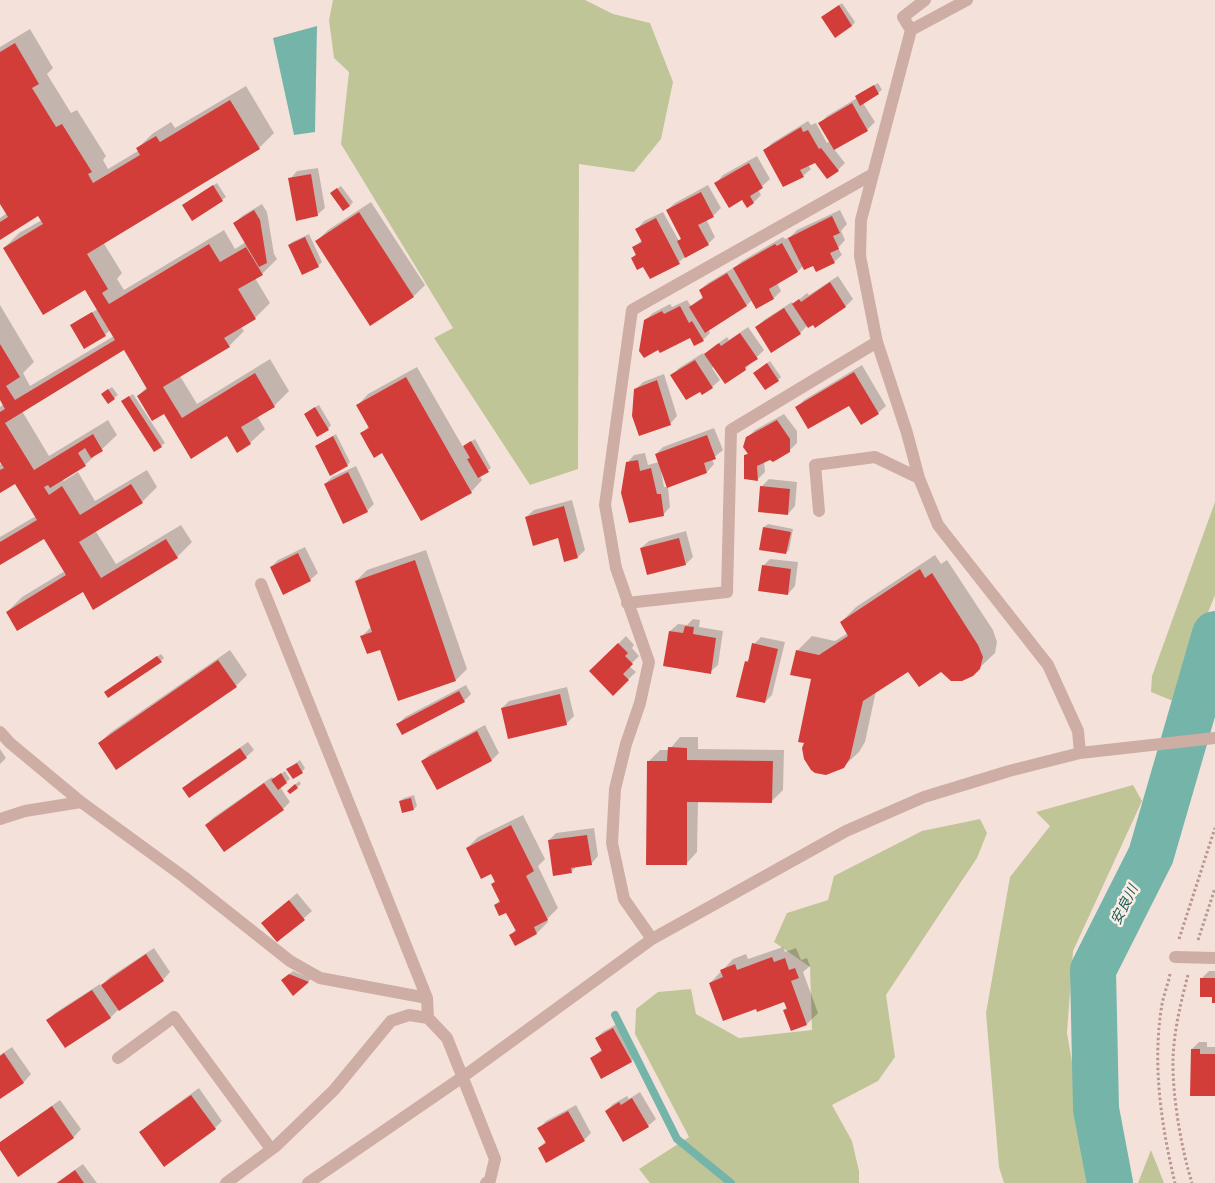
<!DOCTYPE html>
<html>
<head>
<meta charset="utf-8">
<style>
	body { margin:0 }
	canvas { display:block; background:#f4e2da }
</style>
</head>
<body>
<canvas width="1215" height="1183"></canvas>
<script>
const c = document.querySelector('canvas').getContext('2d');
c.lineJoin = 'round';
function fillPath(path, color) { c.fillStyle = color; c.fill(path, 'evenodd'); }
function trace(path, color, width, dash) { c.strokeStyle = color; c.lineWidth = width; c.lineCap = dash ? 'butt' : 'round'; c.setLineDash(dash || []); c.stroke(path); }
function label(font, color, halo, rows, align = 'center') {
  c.font = font + ' "IBM Plex Sans","Noto Sans JP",sans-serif'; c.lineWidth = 5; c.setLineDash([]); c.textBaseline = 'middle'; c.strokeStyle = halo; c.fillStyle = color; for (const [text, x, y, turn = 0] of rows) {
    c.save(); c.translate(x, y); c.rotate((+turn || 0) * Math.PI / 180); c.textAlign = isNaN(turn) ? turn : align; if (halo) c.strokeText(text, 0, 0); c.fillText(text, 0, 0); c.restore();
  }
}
const green = new Path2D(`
	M333,0H585L613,14L650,23L673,82L661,139L634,172L579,164L578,469L530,485L434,338L453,328L341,144L349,72L334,58L329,20Z
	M1215,502V595L1173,701L1151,692L1152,676Z
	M1133,785L1142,801L1073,951L1067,1033L1093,1183H1004L999,1167L986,1013L1010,877L1050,826L1036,812Z
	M980,819L987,833L977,858L947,903L886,995L895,1057L878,1081L832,1105L852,1141L859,1171V1183H650L639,1169L689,1137L635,1034L636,1009L658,992L691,989L696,1014L739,1038L812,1030L810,967L774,942L787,913L828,900L834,876L922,831Z
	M1151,1150L1164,1183H1138Z`);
const water = new Path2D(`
	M317,26L315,132L294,135L273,38Z`);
const shadow = new Path2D(`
	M842,3L855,22L852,26L823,17Z
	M30,29L53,68L47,74L71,113L77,110L106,156L103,160L108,169L138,151L137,149L152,134L171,122L175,128L246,86L274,133L259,148L103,242L122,273L117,279L124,290L224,230L235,249L246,242L235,223L242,216L262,204L267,212L274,254L277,259L262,274L255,278L270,303L255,318L241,327L244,331L229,346L180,376L197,404L270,359L289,391L274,406L257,416L265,429L250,443L164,412L138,396L147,387L124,349L22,411L49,456L108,420L117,435L85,465L62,479L64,481L78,472L95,501L147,470L157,487L142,502L95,530L116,564L181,525L192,542L177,557L83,590L7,612L22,597L65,571L44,537L0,564V537L36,516L15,482L0,492V465L3,463L0,459V407L4,404L0,398V305L34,362L23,373L30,386L114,336L110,330L105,335L75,322L98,309L85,288L4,248L19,233L42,220L39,215L0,238V218L7,213L0,201V47Z
	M878,83L882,90L863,103L875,122L867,130L834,149L845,163L838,170L815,161L808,165L811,169L803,176L765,150L772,143L808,121L811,125L816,123L827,143L830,141L820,123L827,116L857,98V96L860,93Z
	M757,156L770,179L758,190L761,195L754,202L743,199L716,183L723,175Z
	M318,168L325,208L317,215L290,179L297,171Z
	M217,183L226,197L222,200L183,205Z
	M708,185L721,208L713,216L706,219L715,237L708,244L685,257L679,262L643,265L632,258L636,254L633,248L642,240L637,229L644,221L663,212L679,241L682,238L667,210L675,203Z
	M341,186L353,202L350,206L335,190Z
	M371,202L425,285L414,296L371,324L317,241L328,230Z
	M840,210L847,224L841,231L845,240L838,248L842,255L834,262L804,265L798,271L777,283L781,291L774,298L756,308L752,300L747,305L708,329L710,333L703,340L645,320L653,313L670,304L672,307L687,300L691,306L704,296L700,290L708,283L735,267L742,261L783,237L785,239L790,237L797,230Z
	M309,234L322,262L318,266L302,273L289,245L292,242Z
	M838,276L853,299L846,306L816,326L814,323L808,325L800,333L757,327L764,320L792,302L794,304L807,293L809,295Z
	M748,327L764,350L745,369L714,367L712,368L720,380L712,387L672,375L679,368L703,353L704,355L713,347L727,337L729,340Z
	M770,361L781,377L778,380L754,373Z
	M862,365L886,406L878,413L849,404L797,407L804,400Z
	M417,367L463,447L475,439L491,468L480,476L482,480L471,492L422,520L383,452L362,433L369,426L357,406L368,394Z
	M664,374L677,416L670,424L635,390L643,382Z
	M112,387L118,395L114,398L106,391Z
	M133,394L165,443L161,446L126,398Z
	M319,405L331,425L328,429L309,411Z
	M784,414L797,431V443L789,451L764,461L765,472L758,479L745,478V456L749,452L747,438L755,430Z
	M714,428L723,450L712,459L714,464L707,472L668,486L662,471H661L664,487H668L670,507L663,515L627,463L634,455L645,453L648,465L659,462L656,454L663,447Z
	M336,434L350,462L347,465L316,446Z
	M356,466L374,504L367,511L325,484L332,477Z
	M769,479L797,482L795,506L788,514L761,487Z
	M572,500L585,550L578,557L559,537L526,517L534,510Z
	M768,524L793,529L789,550L786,553L764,527Z
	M686,531L693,557L686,564L641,548L649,541Z
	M305,547L318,573L310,580L271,567L278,560Z
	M426,550L467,669L456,680L398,700L381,648L362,636L372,626L356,581L367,570Z
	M935,555L941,564L947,560L993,630L997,642L995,653L972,675L941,671L909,670L876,691L865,742L859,752L843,767L813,678L797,651L812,636L835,641L848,633L841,622L856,607Z
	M770,559L798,562L795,586L788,594L763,566Z
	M693,619L700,620L699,627L723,631L718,665L710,672L670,631L678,624L687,625Z
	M626,636L634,645L632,648L639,656L629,666L636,672L613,694L591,671Z
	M761,637L785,642L772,695L765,702L746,662L751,657L754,644Z
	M230,650L247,675L236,686L99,743L111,732Z
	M161,654L164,658L161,661L109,689Z
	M466,685L471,694L464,701L398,724L405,717Z
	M567,687L574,716L566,724L502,708L509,701Z
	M485,725L499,753L492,760L437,789L422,761L430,754Z
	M680,737H698V749L784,750L783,790L772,801H698L697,852L686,864L649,761L660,750H669Z
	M248,742L254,750L246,757L184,788L191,781Z
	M0,749L6,758L0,764Z
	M300,760L305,768L302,772L288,769Z
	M285,771L290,779L280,787L290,802L283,809L206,825L214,817L272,777L274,779Z
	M299,781L301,784L290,793L289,791Z
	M414,795L417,806L414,809L400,801L404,798Z
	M523,815L545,859L538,866L558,908L547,919L548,922L537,933L515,944L511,935L516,929L507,911L495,905L500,900L492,884L496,880L492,872L467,848L478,837Z
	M594,828L598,856L591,864L578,865L571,872L549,840L556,833Z
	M297,893L312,911L278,941L263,923Z
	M783,947L785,952L796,948L801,960L807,958L810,966L803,972L818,1013L807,1024L792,1030L784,1010L787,1007L785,1000L710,983L733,959L746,954L748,959Z
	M154,948L170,972L163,980L119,1009L110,1018L48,1020L55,1013L100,984L101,986L110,977Z
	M293,971L311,979L293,994L286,977Z
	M1209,971H1215V1002L1213,996L1201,979Z
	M621,1022L639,1054L631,1061L592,1058L602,1049L596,1038L604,1031Z
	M1199,1042H1207V1047H1215V1095L1192,1049Z
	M12,1047L31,1074L24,1082L0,1098V1055Z
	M199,1088L222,1121L215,1128L141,1132L148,1125Z
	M640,1092L656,1119L648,1126L606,1111L613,1104L627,1096L629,1099Z
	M60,1100L81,1129L74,1137L19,1175L0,1148V1143Z
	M576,1105L591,1133L584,1140L539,1148L546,1141L539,1129L546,1121Z
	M83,1164L97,1183H56Z`);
const stream = new Path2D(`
	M615,1015L677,1139L731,1183`);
const river = new Path2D(`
	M1110,1183L1096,1109L1093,970L1151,855L1215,634`);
const building = new Path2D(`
	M839,5L852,26L835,38L821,17Z
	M15,43L39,84L32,88L56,127L62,124L92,172L88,174L93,183L140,155L136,148L156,136L160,142L230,100L260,149L87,254L108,289L102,293L109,304L209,244L220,262L246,247L263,275L238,289L256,319L224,338L230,347L163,387L182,418L255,373L275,407L241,427L251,444L237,453L227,436L191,459L164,414L152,421L137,396L147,389L124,350L5,423L34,470L93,434L103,451L91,458L85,448L78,453L86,466L50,488L48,485L44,487L49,495L62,486L80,515L131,484L143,503L79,542L101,578L166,539L178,558L93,610L83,592L17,631L6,612L66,575L44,539L0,565V542L37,520L15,484L0,493V470L4,468L0,462V412L5,409L0,400V344L20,377L6,386L15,400L115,340L85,290L43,315L3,248L43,224L38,216L0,240V222L8,217L0,204V52Z
	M874,85L879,94L860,106L855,96Z
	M852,103L868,131L834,150L818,123Z
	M801,127L803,132L808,130L819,149L821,148L839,171L827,179L815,163L800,170L804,177L783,187L763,150Z
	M749,163L763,188L750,196L754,203L747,208L742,200L729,208L714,183Z
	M311,174L318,216L296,221L288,178Z
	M213,185L223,201L192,221L182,205Z
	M337,188L350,206L343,211L330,193Z
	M701,192L714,217L698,225L709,245L685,258L677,241L681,239L666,210Z
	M254,210L260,220L267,263L259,267L233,223Z
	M359,212L414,297L370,326L315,241Z
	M832,216L840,233L833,236L839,249L830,253L835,263L816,272L813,266L804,270L788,238Z
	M656,218L680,264L650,279L643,267L637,270L631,258L636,255L632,247L642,242L635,229Z
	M305,237L319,267L302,275L288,245Z
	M782,243L798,272L769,289L774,299L756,309L733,268L775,244L777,246Z
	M727,273L747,306L705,333L689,307L703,298L699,290Z
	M830,282L846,307L815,328L813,325L808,328L792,304L799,299L801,302Z
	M680,306L689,323L692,321L704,341L694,346L690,338L660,353L658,350L644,358L639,351L644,320L662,311L664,314Z
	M784,308L801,334L771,353L755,327Z
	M92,312L106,336L84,349L70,325Z
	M740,333L758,359L745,367L746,370L725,384L704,354L719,343L721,346Z
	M695,360L713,388L702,395L700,392L686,400L670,375Z
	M767,363L779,381L765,390L753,373Z
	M854,372L879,414L861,425L849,406L808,429L795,407Z
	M406,377L472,493L421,521L382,453L374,458L360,433L369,428L356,405Z
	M657,380L671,425L639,436L632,416L634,389Z
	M108,389L115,399L108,404L101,394Z
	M129,396L162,447L154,452L121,401Z
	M315,407L329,430L317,437L304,414Z
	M777,420L790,439V452L773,462L770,460L757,466L758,481L744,479V455L748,454L743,447L746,437Z
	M707,435L716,459L704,463L707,473L667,488L655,454Z
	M333,436L348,466L330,476L315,446Z
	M471,441L489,472L478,478L467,459L470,458L463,446Z
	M638,460L640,471L651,468L657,494H661L664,516L629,523L621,493L626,462Z
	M348,472L368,512L343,524L324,484Z
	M760,486L790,489L788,515L758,512Z
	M564,506L578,558L564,562L558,538L533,546L525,517Z
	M763,527L791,532L786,554L759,550Z
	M679,538L686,565L647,575L640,548Z
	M298,553L311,581L283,595L270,567Z
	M415,560L456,681L398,701L380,650L367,654L360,636L372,632L355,581Z
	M762,565L791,569L788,595L758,591Z
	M920,569L925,578L932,573L978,645L983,657L980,669L973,676L962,681H951L941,672L919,687L908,672L863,701L850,758L844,768L826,775L815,773L811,770L804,759L802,748L804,743L798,742L811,679L790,675L796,650L819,655L848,636L840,622Z
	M685,626L694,627L693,634L716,638L711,674L663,666L669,631L683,633Z
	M618,643L628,653L625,656L633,664L623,674L629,680L613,696L589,671Z
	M752,643L778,649L765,703L736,697L745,661L748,662Z
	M157,656L162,662L108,698L104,692Z
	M218,660L237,687L116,770L98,743Z
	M459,691L465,702L402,735L396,724Z
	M560,694L567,725L508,739L501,708Z
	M477,731L492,761L437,790L421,761Z
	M668,747L687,748V760L773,761L772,803L687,802V865H646L647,761H667Z
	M240,748L247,758L189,798L182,788Z
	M297,763L303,773L293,779L286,769Z
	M281,773L287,783L278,790L271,780Z
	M264,783L284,810L224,852L205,825Z
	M295,784L298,788L290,794L287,791Z
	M411,798L414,810L402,813L399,801Z
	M511,825L534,871L526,876L548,920L534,927L537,934L515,946L509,935L516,931L506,913L499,916L494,905L500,902L491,884L495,882L491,874L481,879L466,848Z
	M587,835L592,865L571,868L572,873L553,876L548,840Z
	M289,900L305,920L277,942L261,923Z
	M146,954L164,981L119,1011L101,985Z
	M772,957L774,962L785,958L789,970L795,968L799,978L791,981L807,1025L791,1031L783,1010L787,1009L784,1002L757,1012L756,1009L723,1021L709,983L723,977L720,970L735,964L737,970Z
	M289,974L309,982L293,996L281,980Z
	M1200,978H1215V1003H1212V997H1200Z
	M92,990L111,1018L65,1048L46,1020Z
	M613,1028L632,1062L601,1079L590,1058L602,1051L595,1038Z
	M1191,1049H1200V1054H1215V1096H1190Z
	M4,1053L24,1083L0,1099V1056Z
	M191,1095L216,1129L164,1167L139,1132Z
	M632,1098L649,1127L623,1142L605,1111L619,1102L621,1105Z
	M52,1106L74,1138L18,1177L0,1150V1142Z
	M568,1111L585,1141L546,1163L538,1148L546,1143L537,1128Z
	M75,1170L84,1183H57Z`);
const path = new Path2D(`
	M1179,939L1215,828
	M1198,940L1215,888
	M1170,974C1168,984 1164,994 1162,1004C1152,1063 1161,1125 1175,1183
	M1188,975C1181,1001 1174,1031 1173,1058C1172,1094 1181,1148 1192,1183`);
const minor = new Path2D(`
	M967,0L911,30L861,220L860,256L877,342L907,433L919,478L938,525L1048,665L1078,731L1080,753
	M911,30L903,17L925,0
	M819,511L815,465L875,457L919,478
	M261,584L427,998L428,1018
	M627,603L727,592L731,430L877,342
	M0,732L10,743L81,802L184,877L290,961L320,978L427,998
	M0,819L25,811L81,802
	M652,939L624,899L612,843L615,789L626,744L640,703L649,662L616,568L605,505L632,310L873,174
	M1175,957L1215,958
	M118,1058L174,1017L271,1149
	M226,1183L276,1146L334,1090L391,1021L409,1015L428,1018L447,1038L495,1159L490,1180L486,1183
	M308,1183L464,1076L652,939L846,831L924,797L1009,771L1080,753L1215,738`);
const waterNames = [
	["安良川",1125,905,-63]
];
fillPath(green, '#c0c598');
fillPath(water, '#75b4a9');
fillPath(shadow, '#0003');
trace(stream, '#75b4a9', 8);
trace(river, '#75b4a9', 46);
fillPath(building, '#d33d39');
trace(path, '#ba978e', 3, [2.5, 2.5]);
trace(minor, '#ceaea4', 12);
label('italic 14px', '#175e54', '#fbede6', waterNames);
</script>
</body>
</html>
